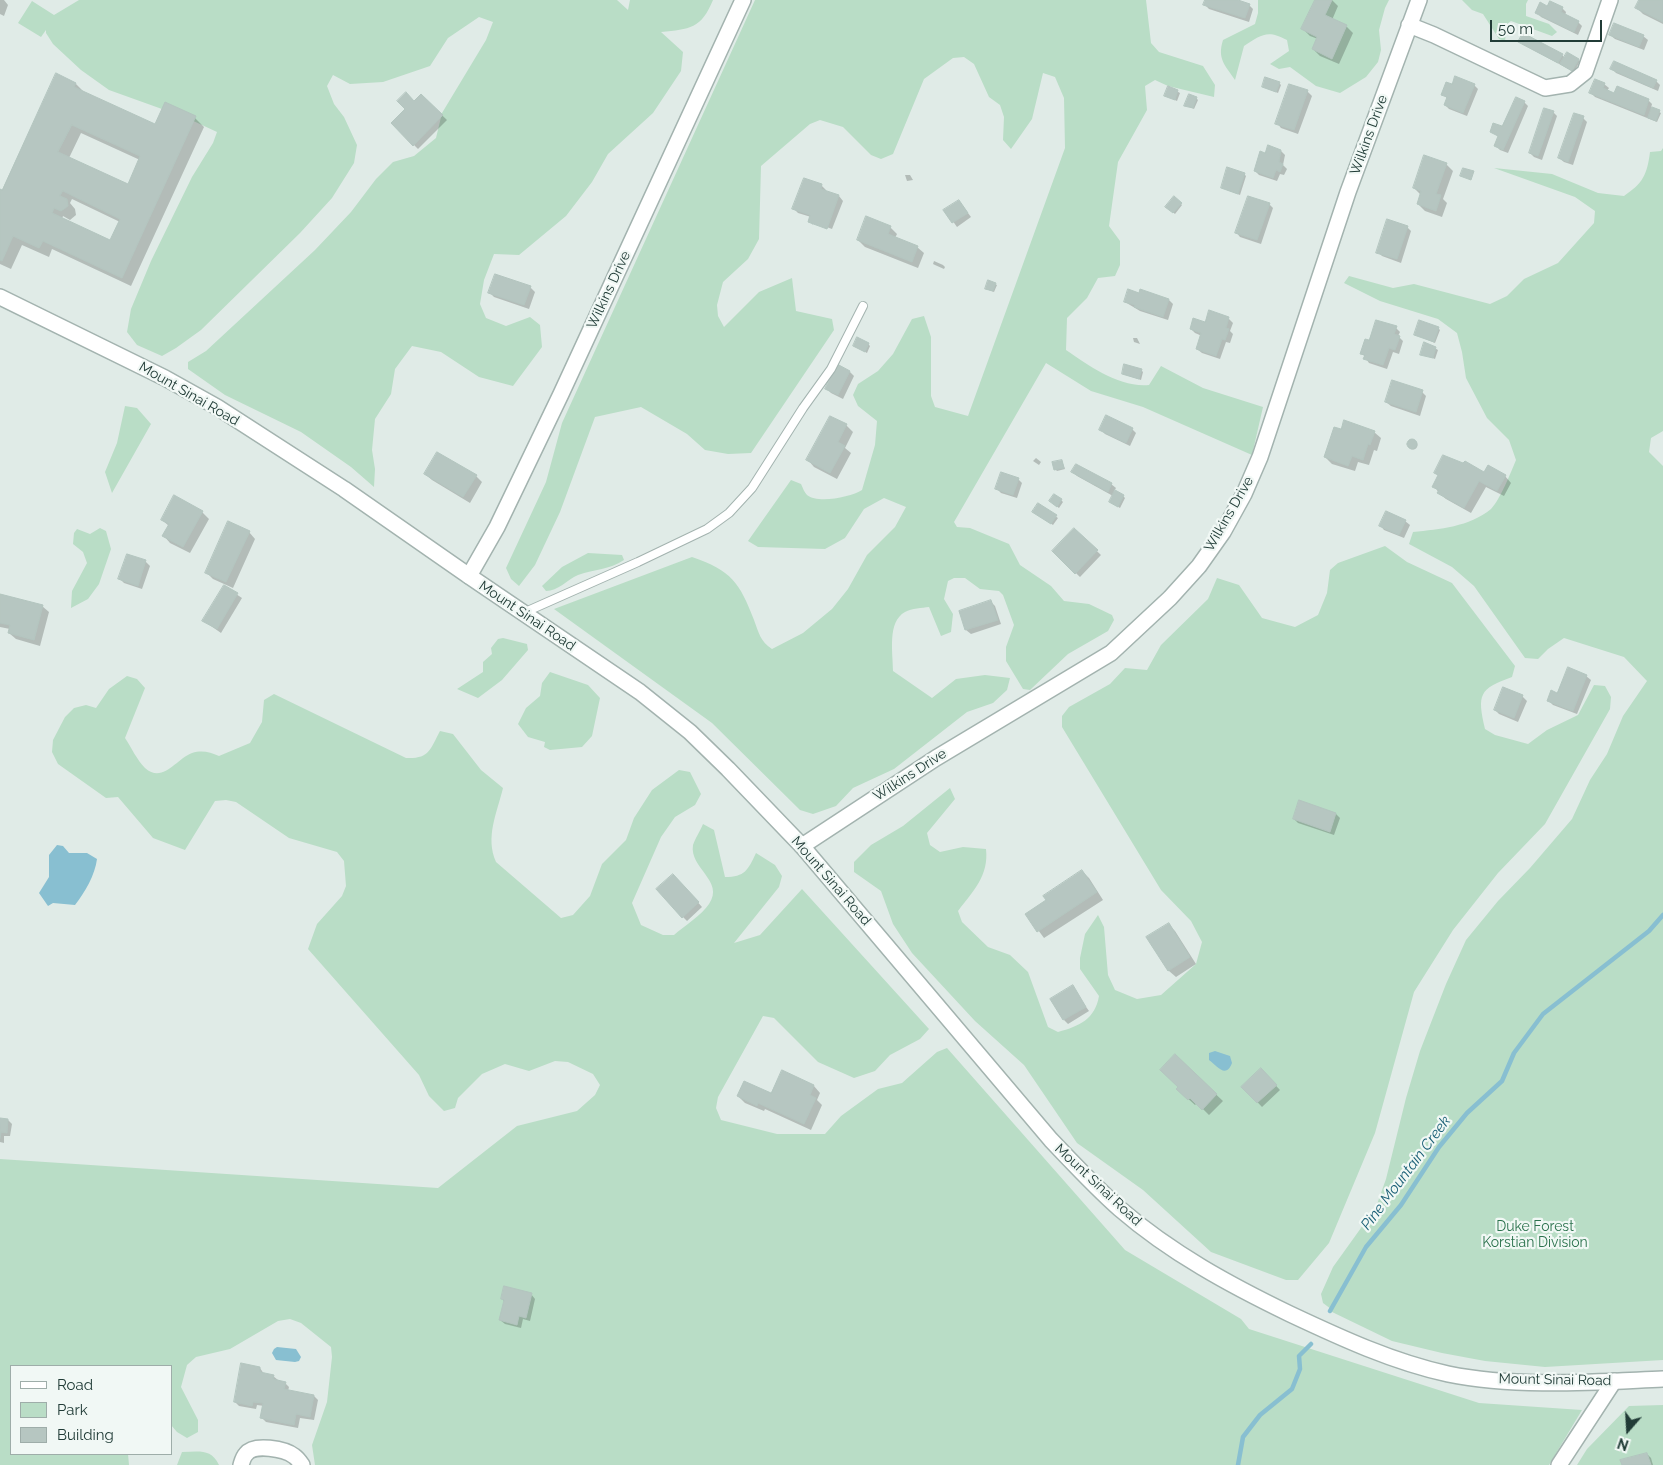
<!DOCTYPE html>
<html>
<head>
<meta charset="utf-8">
<style>
	body { margin:0 }
	#map { position:relative; width:1663px; height:1465px; overflow:hidden; background:#e0ebe7; font-family:Raleway,sans-serif }
	canvas { display:block }
	.legend { position:absolute; left:10px; top:1365px; width:162px; height:90px; box-sizing:border-box; background:#f1f8f5; border:1px solid #9eada9; margin:0; padding:6px 9px; list-style:none; font-size:15px; color:#213c37 }
	.legend li { display:flex; align-items:center; gap:10px; height:25px }
	.legend b { width:25px; border:1px solid #9eada9 }
	.north { position:absolute; left:1603px; top:1405px; width:50px; height:50px; -webkit-text-stroke:4px #f1f8f5; paint-order:stroke; rotate:199deg; font-size:14px; font-weight:700; line-height:20px; text-align:center; color:#213c37 }
	.north::after { content:''; display:block; margin:auto; width:18px; height:22px; background:#213c37; clip-path:polygon(50% 0,100% 100%,50% 72%,0 100%) }
	.scale { position:absolute; left:1490px; top:20px; width:112px; height:22px; box-sizing:border-box; border:2px solid #213c37; border-top:0; padding-left:6px; font-size:15px; line-height:18px; white-space:nowrap; color:#213c37; -webkit-text-stroke:4px #f1f8f5; paint-order:stroke }
</style>
</head>
<body>
<div id="map">
<canvas width="1663" height="1465"></canvas>
<ul class="legend">
<li><b style="height:6px;background:#fff"></b>Road</li>
<li><b style="height:14px;background:#b9ddc6"></b>Park</li>
<li><b style="height:14px;background:#b6c6c1"></b>Building</li>
</ul>
<div class="north">N</div>
<div class="scale">50 m</div>
</div>
<script>
const c = document.querySelector('canvas').getContext('2d');
c.lineJoin = 'round';
function fillPath(path, color) { c.fillStyle = color; c.fill(path, 'evenodd'); }
function trace(path, color, width, dash) { c.strokeStyle = color; c.lineWidth = width; c.lineCap = dash ? 'butt' : 'round'; c.setLineDash(dash || []); c.stroke(path); }
function label(font, color, halo, rows, align = 'center') {
  c.font = font + ' Raleway,sans-serif'; c.lineWidth = 4.5; c.setLineDash([]); c.textBaseline = 'middle'; c.strokeStyle = halo; c.fillStyle = color; for (const [text, x, y, turn = 0] of rows) {
    c.save(); c.translate(x, y); c.rotate((+turn || 0) * Math.PI / 180); c.textAlign = isNaN(turn) ? turn : align; if (halo) c.strokeText(text, 0, 0); c.fillText(text, 0, 0); c.restore();
  }
}
const green = new Path2D(`
	M79,0H617L628,10L630,0H713C701,29 690,29 661,32L683,52L681,71L653,113L608,154L592,182L566,216L519,255L494,254L484,280L480,304L486,318L506,326L530,317L540,325L542,347L513,386L479,377L441,352L412,346L395,369L391,394L375,419L372,450L375,469L374,487L351,467L301,432L225,395L188,369V362L206,351L315,250L351,212L376,179L393,162L414,156L436,138L442,113L486,40L493,22L479,17L448,38L430,66L383,82L350,84L333,75L327,86L334,104L344,117L357,145L354,163L332,198L300,233L201,330L176,348L162,356L137,345L127,332L131,309L151,261L192,177L213,143L217,132L187,118L109,90L81,70L53,44L46,33V30L41,37L18,23L32,1L54,15Z
	M755,0H1146L1151,43L1159,52L1203,66L1215,85L1214,97L1168,86L1155,80L1145,86L1147,110L1118,162L1109,226L1120,241V265L1115,276L1098,278L1087,298L1067,318L1066,350C1089,366 1120,388 1149,385L1161,366L1203,388L1263,407L1252,455L1143,407L1091,391L1046,363L954,522L957,527L970,528L1009,544L1020,565L1051,586L1064,601L1089,604L1112,615L1114,620L1108,631L1068,654L1030,690L1023,689L1006,661V647L1014,625L1003,595L999,591L980,589L965,578H954L948,581L944,599L953,614L951,632L941,636L929,607C922,608 912,608 905,612C887,622 893,652 893,671L932,698L956,679L985,675L1010,678L1007,690L993,703L967,712L894,769L853,788L836,806L813,814L800,810L712,723L554,609L692,557C731,570 740,583 754,620C759,633 760,641 772,649L803,633L832,609L848,589L867,555L895,527L906,507L884,498L864,509L845,538L825,549L758,547L748,541L791,480L801,484C803,488 804,492 807,495C818,504 851,497 862,490L875,445L877,421L858,406L853,395L858,384L878,371L893,354L912,319L924,316L931,337V396L935,407L968,416L1065,148L1064,98L1055,77L1043,73L1032,119L1011,149L1003,140L1004,117L1000,105L989,97L974,64L964,57L953,58L924,79L893,154L881,159L871,155L843,127L820,120L810,124L761,166L759,239L748,259L723,282L717,305L718,316L724,327L759,292L792,278L796,311L832,319L834,330L751,453L728,454L705,450L687,434L641,407L595,417L560,512L535,565L519,586L511,579L506,568L546,482L562,423Z
	M1258,0H1389L1385,8L1379,30L1381,50L1378,62L1366,77L1340,93L1316,86L1290,67L1279,69L1270,64L1289,51L1287,40C1267,29 1261,35 1244,46L1235,80C1225,65 1217,59 1223,40L1255,24L1258,13Z
	M1462,0H1528L1526,4V16L1549,24L1557,32L1552,36L1511,21L1507,24L1505,41L1499,39L1483,14L1472,10Z
	M1663,148V431L1651,438L1649,452L1663,466V1360L1545,1367L1485,1361L1442,1353L1392,1341L1330,1311L1331,1309L1323,1303L1321,1294L1333,1267L1376,1207L1386,1179L1406,1098L1420,1051L1446,984L1466,940L1498,901L1530,868L1572,819L1590,780L1607,754L1623,716L1647,681L1624,657L1564,638L1548,649L1538,659L1525,658L1474,586L1452,567L1409,544L1413,532C1440,529 1469,527 1491,509C1500,500 1511,472 1516,460L1509,440L1487,418L1466,378L1462,352L1457,333L1438,319L1380,301L1344,283L1349,276L1393,288L1414,284L1490,304L1507,296L1524,279L1558,263L1594,223L1595,211L1575,197L1494,168L1552,174L1598,193L1624,196C1643,183 1647,175 1650,152L1661,151Z
	M125,406L137,408L151,424L112,493L105,472L117,443Z
	M100,528L106,531L111,549L99,584L88,599L71,608L72,591L87,563L83,552L73,544L74,533L77,529L90,534Z
	M1385,546L1407,562L1452,583L1515,666L1512,677C1479,689 1477,694 1485,729L1495,735L1528,744L1547,730L1578,715L1594,685L1605,686L1611,697L1610,709L1545,824L1498,873L1453,930L1414,992L1375,1133L1329,1243L1298,1280H1286L1211,1252L1143,1190L1077,1143L1024,1065L975,1021L912,953L893,924L881,891L854,872V862L871,845L903,826L950,788L955,799L927,833L930,845L940,852L963,847L986,849C989,876 973,891 958,911L962,922L988,947L1010,955L1028,972L1048,1027L1058,1032C1080,1026 1095,1019 1099,996L1080,969V958L1085,934L1098,915L1104,927L1108,975L1115,990L1137,999L1161,995L1196,964L1202,942L1191,921L1161,890L1062,727V716L1069,707L1110,684L1125,668L1147,670L1161,645L1208,599L1217,578L1239,585L1262,618L1295,627L1318,615L1327,593L1330,570L1338,563Z
	M588,553L622,555L624,560C609,570 595,569 578,575C567,580 558,591 546,591L542,586L562,567Z
	M503,638L527,644L528,650L502,680L478,698L457,689L483,672V662L492,654L491,648L498,639Z
	M550,672L588,685L600,698L592,736L582,747L550,750L544,747L545,742L528,737L518,724L526,708L540,696L542,683Z
	M127,676L137,679L145,688L125,738C131,747 137,760 145,768C163,784 176,759 192,753C202,750 210,752 219,756L250,743L262,722L264,700L274,694L406,758C429,759 430,750 440,731L453,734L481,770L503,788C497,813 485,837 496,862L561,918L573,915L590,896L602,864L626,840L634,818L652,790L679,770L690,772L701,794L695,805L675,817L661,837L632,903L641,925L663,935H674C684,926 702,915 709,904C725,881 689,868 693,845C695,839 700,831 703,824L714,830L725,877C745,877 748,870 756,853L775,865L782,876L779,887L734,943L760,935L802,889L929,1029L920,1039L890,1055L875,1071L854,1078L818,1062L774,1018L763,1016L718,1097L716,1108L721,1120L777,1134H825L841,1116L878,1089L902,1083L937,1052L947,1048L1125,1250L1241,1319L1249,1329L1479,1403L1582,1410L1549,1465H315L312,1445L327,1402L332,1357L331,1347L301,1323L290,1319L278,1321L230,1349L196,1357L187,1365L181,1387L198,1420V1432L187,1438L177,1432L171,1425V1366H11V1454H128L129,1465H0V1159L438,1188L517,1126L577,1111L595,1095L600,1085L593,1074L568,1062L555,1061L529,1071L505,1064L482,1074L458,1098L455,1108L444,1111L429,1096L419,1075L308,949L317,924L342,896L346,886L344,861L337,852L289,838L236,802L226,800L215,801L185,850L153,838L118,797L106,798L58,764L52,752L53,740L65,717L74,708L86,705L96,708L109,689Z
	M1663,1405V1465H1577L1587,1449L1629,1406Z
	M182,1452C198,1452 211,1448 219,1465H177Z`);
const water = new Path2D(`
	M57,845L63,846L69,853H87L97,859C95,875 85,892 75,905L53,903L48,906L39,893L49,877V855Z
	M1215,1051L1230,1056L1232,1063C1226,1079 1217,1066 1209,1060V1053Z
	M277,1347L296,1349L301,1357L299,1361L295,1362L276,1360L272,1353L274,1349Z`);
const shadow = new Path2D(`
	M0,0H4L8,5L4,16L0,14Z
	M1206,0H1234L1249,5L1253,9L1249,22L1209,9L1205,5Z
	M1316,0H1332L1338,6L1332,20L1347,27L1353,33L1339,64L1320,56L1313,49L1318,39L1310,36L1303,29Z
	M1640,0H1663V24L1643,14L1637,8Z
	M1548,7L1562,8L1566,12L1565,16L1578,22L1582,26L1578,35L1541,17L1537,12Z
	M1610,35L1643,36L1648,40L1644,50L1615,39Z
	M1519,41L1562,55L1565,58L1578,60L1580,61L1574,72L1524,45Z
	M1612,69L1656,81L1660,85L1658,91L1616,73Z
	M56,75L76,84L85,93L155,126L195,118L204,127L131,286L52,249L49,257L22,245L11,269L0,264V191L3,192ZM81,133L140,160L128,186L69,158ZM72,199L120,222L111,242L62,219L63,216L70,220L76,215L75,209L70,203Z
	M1279,83L1281,85L1278,93L1263,87Z
	M1604,84L1609,88L1607,91L1615,94L1648,100L1652,104L1651,108L1661,113L1657,122L1595,97L1591,93Z
	M1474,85L1478,89L1467,116L1449,109L1445,105L1448,99L1442,94L1453,86Z
	M1169,87L1180,93L1177,101L1166,96Z
	M1307,91L1312,96L1298,134L1281,128L1277,123Z
	M422,96L447,120L418,149L392,123Z
	M1196,98L1198,100L1194,109L1186,105Z
	M1524,102L1528,106L1508,153L1500,150L1495,145L1499,137L1491,131L1503,128Z
	M1553,112L1557,116L1542,160L1534,157L1530,153Z
	M1583,118L1587,122L1573,165L1564,162L1559,158Z
	M1281,151L1285,155L1283,165L1287,169L1284,175L1280,174L1277,181L1259,175L1255,171L1266,154Z
	M1446,164L1453,171L1443,199L1447,203L1442,217L1425,211L1418,204L1421,195L1414,188Z
	M1244,174L1246,176L1240,195L1222,188Z
	M905,175H910L913,180L907,181Z
	M821,185L826,190L825,192L839,196L843,201L832,229L813,222V225L810,221L811,217L798,213L794,209Z
	M1174,198L1182,205L1175,214L1167,207Z
	M959,201L971,217L957,227L945,210Z
	M1269,204L1273,208L1261,244L1240,237L1236,232Z
	M890,227L897,234L895,238L917,247L924,253L918,268L865,247L858,240Z
	M1407,227L1411,231L1401,263L1382,256L1378,252Z
	M934,261L943,265L945,267L944,269L935,265L933,264Z
	M995,284L997,285L994,292L986,289Z
	M530,287L535,292L529,309L494,297L490,293Z
	M1139,294L1169,300L1173,304L1168,320L1140,311L1125,302Z
	M1210,312L1229,319L1233,323L1230,331L1233,334L1230,343L1226,342L1220,359L1202,353L1197,349L1202,336L1195,333L1191,329L1206,324Z
	M1396,328L1400,332L1398,336L1403,341L1399,354L1393,352L1387,369L1369,363L1362,353L1370,342Z
	M1438,328L1440,330L1435,343L1416,335Z
	M1133,338H1137L1140,344L1134,342Z
	M868,344L870,346L867,353L854,346Z
	M1433,347L1438,350L1435,359L1422,354Z
	M838,366L850,372L854,376L843,399L831,393L826,388Z
	M1141,370L1143,372L1141,380L1123,374Z
	M1422,392L1426,396L1420,416L1391,406L1386,402Z
	M830,417L846,425L853,432L845,448L851,453L837,479L814,467L808,460Z
	M1132,429L1136,433L1130,446L1105,434L1101,430Z
	M1374,432L1381,438L1377,451L1374,450L1369,465L1358,462L1355,471L1332,464L1325,457Z
	M1408.5 445a4.5 4.5 0 1 1 9 0a4.5 4.5 0 1 1-9 0Z
	M1036,458L1041,462L1039,465L1033,461Z
	M1062,461L1065,469L1057,471L1055,469Z
	M1076,465L1111,484L1116,488L1114,491L1123,496L1125,498L1120,508L1110,502L1113,496L1077,476L1073,472Z
	M1435,473H1485L1505,476L1511,483L1504,496L1486,487L1471,513L1446,499L1439,493L1434,486L1439,476Z
	M425,474L476,476L482,482L470,503L432,480Z
	M1018,479L1022,483L1017,498L1001,493L997,489Z
	M1061,500L1063,502L1059,508L1052,503Z
	M1038,505L1058,518L1053,525L1035,513Z
	M202,512L209,519L190,553L170,543L164,536L169,526L162,520Z
	M1386,513L1405,521L1410,525L1404,538L1384,530L1380,525Z
	M1074,529L1101,555L1080,577L1053,551Z
	M249,532L255,539L233,588L213,579L206,572Z
	M128,555L146,562L150,566L142,589L124,583L120,579Z
	M224,586L242,598L221,633L204,621Z
	M0,595L42,606L49,612L40,646L16,639L9,633L10,629L0,627Z
	M991,602L995,606L1001,624L971,634L966,630L960,612Z
	M1586,676L1591,680L1577,714L1553,705L1548,700Z
	M1522,696L1527,701L1518,722L1499,714L1495,710Z
	M1300,802L1336,814L1340,818L1334,835L1298,823L1294,819Z
	M1082,871L1089,878L1103,900L1044,938L1027,915L1048,901Z
	M677,879L702,907L687,921L683,917Z
	M1169,925L1175,931L1196,964L1176,977L1169,971L1148,937Z
	M1072,987L1089,1011L1068,1024L1064,1020Z
	M1175,1056L1223,1101L1209,1115L1197,1103L1195,1105L1184,1095L1179,1087Z
	M1261,1070L1280,1090L1262,1107L1243,1087Z
	M782,1072L814,1086L820,1093L817,1100L822,1105L811,1130L765,1109L764,1111L745,1103L738,1096L772,1095Z
	M0,1119L8,1120L12,1124L10,1136H4V1143L0,1142Z
	M531,1294L535,1299L530,1321L523,1319L521,1328L505,1324L500,1320L505,1302L502,1299Z
	M260,1368L264,1374L273,1376L278,1380L285,1383L289,1387L288,1391L314,1396L318,1400L314,1420L300,1418L298,1428L266,1422L262,1418L264,1406L257,1405L256,1409L239,1406L235,1402Z
	M1647,1454L1651,1458L1653,1465H1623Z`);
const stream = new Path2D(`
	M1330,1311L1366,1247L1401,1205L1439,1147L1467,1113L1502,1081L1514,1053L1543,1014L1649,931L1663,915
	M1238,1465L1243,1437L1260,1415L1292,1389L1300,1369L1299,1356L1311,1344`);
const building = new Path2D(`
	M1205,0H1238L1250,4L1245,18L1203,5Z
	M1315,0H1332L1325,15L1347,25L1332,59L1312,49L1317,37L1301,29Z
	M1639,0H1663V22L1635,8Z
	M1550,1L1563,7L1561,12L1579,21L1574,32L1535,13L1540,2L1547,6Z
	M1614,23L1644,35L1639,47L1609,35Z
	M1523,33L1563,54L1558,63L1518,42Z
	M1567,52L1579,59L1572,71L1560,64Z
	M1614,61L1657,80L1653,88L1610,69Z
	M56,73L76,83L74,87L155,124L165,102L196,116L122,278L43,241L39,248L13,236L2,261L0,260V189L2,190ZM72,125L140,156L128,184L58,152ZM63,191L120,219L110,240L52,213L54,208L61,211L68,206L67,199L60,196Z
	M1455,76L1475,84L1463,113L1444,105L1447,97L1441,95L1446,82L1452,84Z
	M1265,77L1280,82L1276,92L1262,87Z
	M1595,79L1605,83L1603,88L1614,93L1617,86L1649,99L1644,115L1589,93Z
	M1289,84L1308,90L1294,130L1275,124Z
	M1168,86L1178,90L1175,100L1164,96Z
	M406,92L414,101L421,94L443,115L413,146L391,123L405,109L397,101Z
	M1189,94L1197,97L1193,108L1184,106Z
	M1516,97L1525,101L1503,150L1494,146L1498,136L1490,132L1493,123L1502,126Z
	M1652,107L1660,110L1656,121L1648,118Z
	M1544,108L1554,111L1538,156L1529,153Z
	M1574,113L1584,116L1568,162L1558,158Z
	M1268,145L1281,150L1279,162L1283,164L1280,172L1276,170L1273,178L1254,171L1260,151L1265,153Z
	M1424,155L1447,163L1436,194L1441,195L1436,211L1417,204L1421,191L1413,188Z
	M1227,167L1245,173L1238,194L1221,188Z
	M1463,168L1474,171L1471,180L1460,176Z
	M804,178L822,184L821,189L839,195L827,229L808,222L810,215L792,209Z
	M1174,196L1182,203L1173,213L1165,207Z
	M1248,196L1270,203L1257,240L1235,233Z
	M959,200L968,213L952,223L943,210Z
	M866,216L891,226L888,234L918,246L912,262L857,240Z
	M1387,219L1408,226L1397,259L1376,253Z
	M495,274L531,286L524,305L488,293Z
	M988,280L996,283L993,291L985,289Z
	M1128,289L1139,293L1140,289L1169,299L1163,317L1134,307L1135,305L1124,302Z
	M1209,310L1229,317L1226,328L1229,329L1225,340L1222,339L1216,356L1196,349L1201,333L1190,329L1193,318L1205,322Z
	M1376,320L1397,326L1394,334L1400,336L1395,350L1389,348L1383,365L1363,359L1365,355L1360,354L1365,339L1369,340Z
	M1419,320L1439,327L1434,342L1414,335Z
	M857,337L869,343L865,352L853,346Z
	M1424,342L1436,347L1433,358L1420,355Z
	M837,364L850,371L838,395L825,389Z
	M1124,364L1142,369L1139,379L1122,374Z
	M1392,380L1423,390L1416,412L1385,402Z
	M1106,415L1133,428L1126,443L1099,430Z
	M830,416L847,424L838,442L845,446L830,473L806,460Z
	M1344,420L1375,431L1370,445L1368,444L1363,460L1352,456L1348,466L1324,457L1334,427L1341,429Z
	M1407 444a5 5 0 1 1 10 0a5 5 0 1 1-10 0Z
	M437,452L477,475L463,497L424,474Z
	M1443,455L1463,463L1465,461L1484,472L1488,465L1506,475L1497,491L1479,481L1464,508L1437,493L1439,490L1432,487L1438,475L1434,473Z
	M1062,460L1064,468L1054,470L1052,462Z
	M1076,464L1112,483L1108,492L1071,472Z
	M1001,472L1019,478L1013,495L995,489Z
	M1115,490L1124,495L1118,507L1109,502Z
	M1054,494L1062,499L1057,507L1049,501Z
	M174,495L203,511L183,547L162,536L169,524L161,520Z
	M1038,503L1057,515L1051,524L1032,512Z
	M1386,511L1406,520L1399,535L1379,526Z
	M228,521L250,531L226,582L205,573Z
	M1074,528L1098,550L1075,574L1052,551Z
	M127,554L146,560L138,586L118,579Z
	M224,585L238,593L217,629L202,621Z
	M0,594L43,605L34,640L8,633L10,625L0,623Z
	M991,600L998,620L965,630L959,611Z
	M1568,667L1587,675L1573,711L1547,701L1551,690L1557,693Z
	M1503,687L1523,695L1514,718L1494,710Z
	M1299,800L1336,813L1330,832L1293,819Z
	M1082,870L1097,892L1037,932L1025,914L1046,900L1043,896Z
	M673,874L699,902L682,918L656,889Z
	M1169,923L1190,957L1168,971L1146,937Z
	M1073,985L1086,1007L1063,1020L1050,999Z
	M1175,1054L1217,1094L1202,1110L1190,1098L1188,1100L1176,1089L1178,1087L1160,1070Z
	M1261,1068L1277,1085L1257,1103L1241,1087Z
	M782,1070L814,1085L810,1095L816,1098L804,1124L758,1103L757,1106L737,1096L744,1081L771,1093Z
	M0,1118L8,1119L7,1133L1,1132L0,1138Z
	M504,1286L532,1293L526,1318L519,1316L517,1325L499,1320L504,1300L501,1299Z
	M241,1363L260,1367V1372L274,1375L273,1379L286,1382L284,1389L314,1395L310,1417L296,1414L294,1425L260,1418L263,1403L253,1402L252,1406L234,1402Z
	M1647,1453L1651,1465H1622L1620,1460Z`);
const service = new Path2D(`
	M523,613L638,562L707,529L729,513L752,488L803,408L831,369L863,306`);
const minor = new Path2D(`
	M1409,25L1434,35L1545,88L1570,84L1585,72L1610,0
	M469,576L497,527L561,394L743,0
	M802,846L936,758L1111,653L1170,598L1199,566L1223,532L1244,494L1260,457L1348,192L1419,0
	M241,1465C242,1462 243,1457 246,1454C254,1443 285,1449 294,1456C297,1458 300,1462 302,1465
	M1559,1465L1614,1381`);
const tertiary = new Path2D(`
	M0,297L165,378L217,407L344,489L469,576L640,692L690,732L728,769L802,846L1051,1140C1073,1163 1096,1188 1120,1209C1171,1253 1230,1285 1290,1314C1341,1338 1393,1362 1448,1374C1518,1388 1593,1382 1663,1379`);
const streetNames = [
	["Wilkins Drive",1369,135,-70],
	["Wilkins Drive",609,290,-65],
	["Mount Sinai Road",189,394,30],
	["Wilkins Drive",1229,514,-60],
	["Mount Sinai Road",527,616,34],
	["Wilkins Drive",910,775,-33],
	["Mount Sinai Road",831,881,49],
	["Mount Sinai Road",1098,1185,43],
	["Mount Sinai Road",1555,1380,1]
];
const parkNames = [
	["Duke Forest",1535,1227],
	["Korstian Division",1535,1243]
];
const waterNames = [
	["Pine Mountain Creek",1406,1173,-53]
];
fillPath(green, '#b9ddc6');
fillPath(water, '#88bfd1');
fillPath(shadow, '#0003');
trace(stream, '#88bfd1', 4.5);
fillPath(building, '#b6c6c1');
trace(building, '#b3c5bf', 1);
trace(service, '#a3b3af', 10);
trace(minor, '#a3b3af', 18);
trace(tertiary, '#a3b3af', 18);
trace(service, '#fff', 8);
trace(minor, '#fff', 15);
trace(tertiary, '#fff', 15);
label('14px', '#213c37', '#f1f8f5', streetNames);
label('14px', '#2b724d', '#f1f8f5', parkNames);
label('italic 15px', '#1b6077', '#f1f8f5', waterNames);
</script>
</body>
</html>
